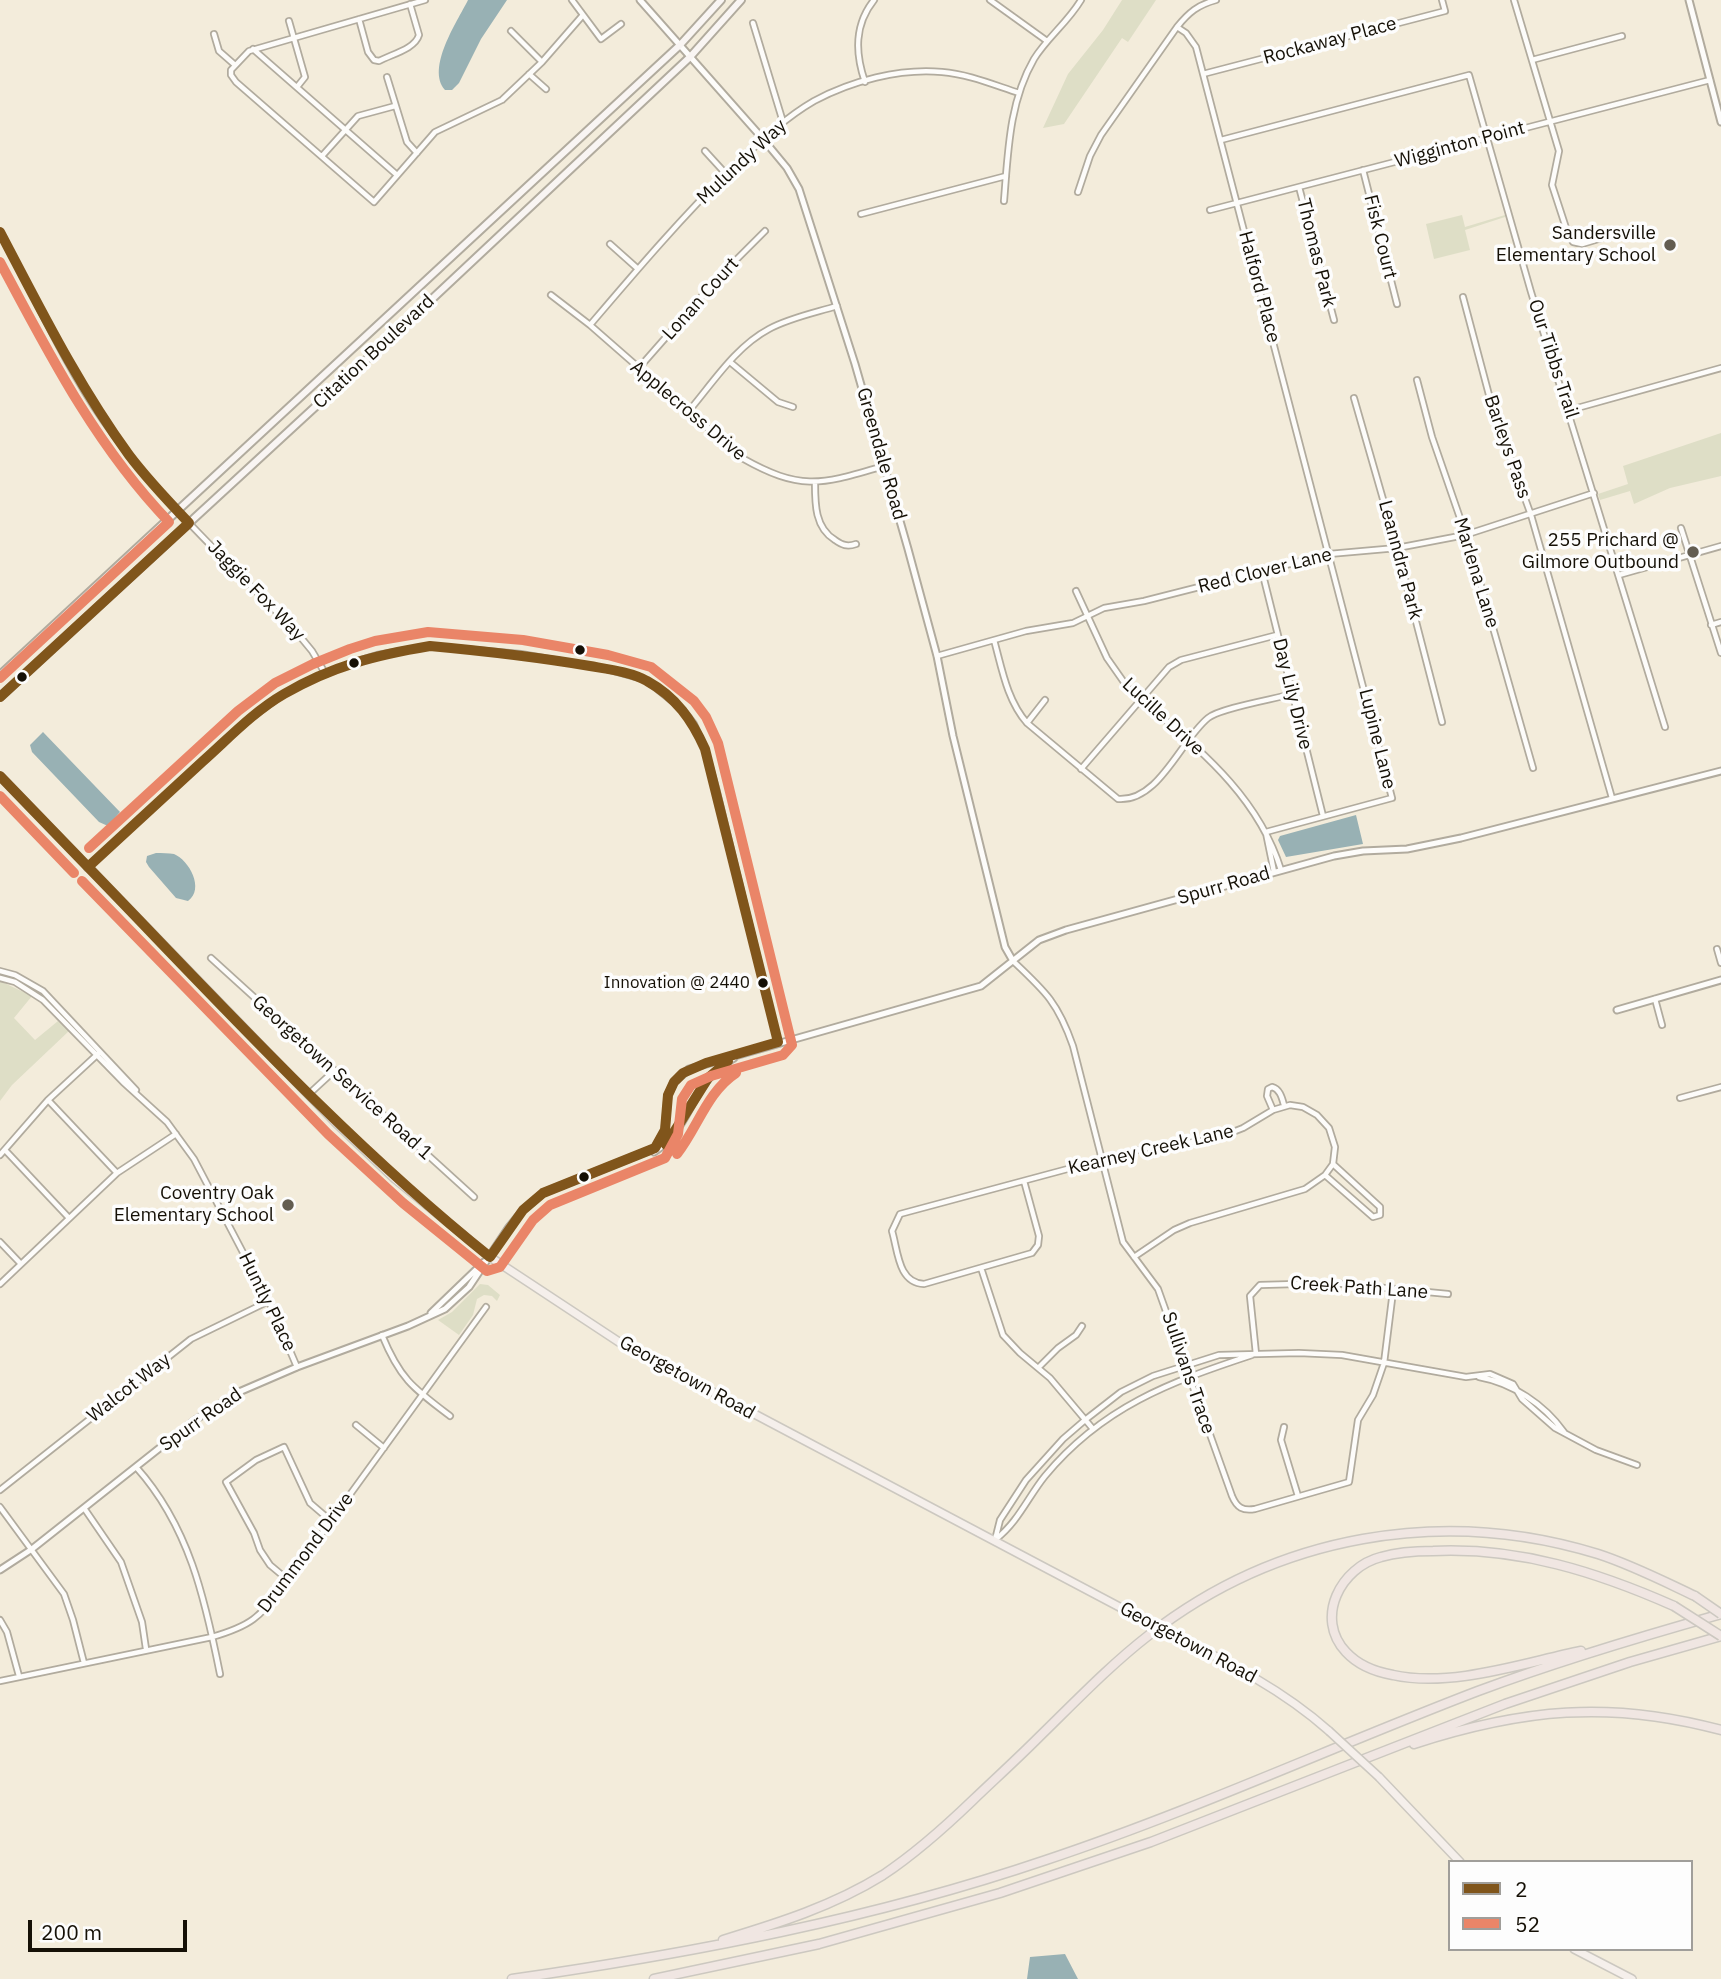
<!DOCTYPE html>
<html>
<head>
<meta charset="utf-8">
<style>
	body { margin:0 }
	#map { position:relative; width:1721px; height:1979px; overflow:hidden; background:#f3ecdb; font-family:"IBM Plex Sans",sans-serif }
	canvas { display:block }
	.legend { position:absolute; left:1448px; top:1860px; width:245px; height:91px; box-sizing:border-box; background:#fdfdfd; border:2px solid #a09e9a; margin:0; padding:9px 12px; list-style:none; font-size:21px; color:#151006 }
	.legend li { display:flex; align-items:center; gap:14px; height:35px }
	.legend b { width:35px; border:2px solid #a09e9a }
	.scale { position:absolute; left:28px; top:1920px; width:159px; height:32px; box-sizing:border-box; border:4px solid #151006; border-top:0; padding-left:9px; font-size:21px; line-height:24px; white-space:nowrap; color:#151006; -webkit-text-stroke:5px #fdfdfd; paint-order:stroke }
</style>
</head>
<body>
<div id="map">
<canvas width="1721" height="1979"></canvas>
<ul class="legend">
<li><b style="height:9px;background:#80551b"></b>2</li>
<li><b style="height:9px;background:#ea8568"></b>52</li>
</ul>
<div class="scale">200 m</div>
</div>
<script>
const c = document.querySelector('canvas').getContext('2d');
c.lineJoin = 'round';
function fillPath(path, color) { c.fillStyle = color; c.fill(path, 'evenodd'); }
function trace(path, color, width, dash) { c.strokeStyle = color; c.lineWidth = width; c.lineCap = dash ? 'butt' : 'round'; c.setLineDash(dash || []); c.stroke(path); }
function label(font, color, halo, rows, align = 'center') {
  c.font = font + ' "IBM Plex Sans",sans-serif'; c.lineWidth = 7; c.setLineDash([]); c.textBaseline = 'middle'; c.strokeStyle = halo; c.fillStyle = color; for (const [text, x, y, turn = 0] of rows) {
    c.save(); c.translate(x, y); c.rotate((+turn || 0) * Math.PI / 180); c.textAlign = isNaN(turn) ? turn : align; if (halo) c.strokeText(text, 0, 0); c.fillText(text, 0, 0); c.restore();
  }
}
const green = new Path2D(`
	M1122,0H1156L1128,42L1122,38L1064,124L1043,128L1068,74L1103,30Z
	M1462,215L1465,227L1505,215V217L1465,230L1470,250L1434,259L1426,224Z
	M1721,433V476L1670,488L1634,504L1630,491L1600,500L1598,494L1628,484L1623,466Z
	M0,981L32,996L14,1018L35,1040L58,1021L69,1031L12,1085L0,1101Z
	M480,1284L488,1285L500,1295L497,1301L492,1296L484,1295L477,1299L473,1315L459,1335L438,1320L452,1312Z`);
const water = new Path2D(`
	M468,0H507L481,39L459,83L452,90H445C426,68 457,22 468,0Z
	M43,732L120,812L108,826L99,822L32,752L30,745Z
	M1356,815L1363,844L1286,857L1278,840L1280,836Z
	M156,853C162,853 169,853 174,854C189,860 205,889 188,901L176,898L149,867L146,862L147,856Z
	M1065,1954L1078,1979H1027L1030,1957Z`);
const minor = new Path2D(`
	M425,0L249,51L231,70V75L236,82L374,202L435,132L502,100L542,62L583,15
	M572,0L601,39L621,24
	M990,0L1047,41
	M1514,0L1559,151L1552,185L1567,231L1573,242L1582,244L1615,234
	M359,19L368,52L374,60L379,61C392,54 415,49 419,35L410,4
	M289,21L305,77L297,87
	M753,23L783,122
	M1177,27L1186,33L1196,47L1392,798L1266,832
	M511,31L542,62
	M214,34L219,51L235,65
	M253,49L397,175
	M1532,60L1622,36
	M529,74L546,89
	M1203,74L1445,11L1442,0
	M387,77L407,142L417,153
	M865,82C855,53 854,25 874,0
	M1221,140L1469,75L1531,292L1665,727
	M705,151L726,174
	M322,156L358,116L395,106
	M1363,170L1397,304
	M1299,187L1334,320
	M1078,192L1090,156L1101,135L1177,27C1189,12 1198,5 1216,0
	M1004,201C1008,153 1009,102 1034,59C1047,38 1068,22 1081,0
	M1210,210L1710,80
	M861,214L1006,176
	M0,232C34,294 63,362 103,420C158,499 231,564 298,634L312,651L325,673
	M610,244L638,269
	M551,295L590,325L742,458C802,492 822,484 884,466
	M1463,297L1493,410L1531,515L1612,798
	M590,325C636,271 681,218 732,168C758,144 783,119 814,101C851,81 900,68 942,72C968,74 994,85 1019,93
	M730,362L778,402L793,407
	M638,369L718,278L765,231
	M1417,380L1432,437L1470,547L1533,768
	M1354,398L1397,548L1442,722
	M1570,410L1721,368
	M688,412C712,384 735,347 769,329C789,318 814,313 837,306
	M815,483C815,504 815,528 835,540C842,545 847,547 856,544
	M1681,528L1721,653
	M1262,571L1323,816
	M1619,575L1721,546
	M1076,591L1107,658L1128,688C1189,742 1256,789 1281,870
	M1711,625L1721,622
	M994,640C1002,669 1007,700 1027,723L1118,799C1159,802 1180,741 1208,718C1220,708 1275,699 1292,694
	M937,656L1026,631L1073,623L1104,608L1144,601L1329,554L1397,548L1465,535L1594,493
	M1027,723L1045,700
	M1081,769L1169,667L1181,660L1277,635
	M1266,833L1274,872
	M87,868L247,721L282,695L319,676L354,662L377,655L430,646L521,654L606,669L646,680L683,710L694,724L705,749L716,788L778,1042
	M1717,949L1721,963
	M211,958L474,1197
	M1013,961C1046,992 1058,1003 1073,1046L1123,1242L1158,1289L1232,1496C1237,1508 1243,1511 1255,1509L1349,1482L1358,1420L1373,1395L1384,1363L1393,1291
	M0,971L15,975L43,991L136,1090
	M0,978L15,982L43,1000L123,1082L167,1122L194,1159L270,1304L297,1367
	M1655,999L1662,1025
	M309,1094L334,1071
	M1680,1098L1721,1087
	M48,1100L117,1173
	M1273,1110L1267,1096L1268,1089L1272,1087C1280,1089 1282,1098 1284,1105
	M5,1150L69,1218
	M0,1155L48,1100L99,1053
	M1325,1175L1373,1217L1380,1215V1207L1333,1164
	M1024,1181L1039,1236L1038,1245L1032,1253L924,1284C898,1283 898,1251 892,1231L900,1214L1142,1149L1215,1139L1243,1128L1273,1110L1290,1105L1303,1107L1317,1115L1329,1128L1335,1147L1333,1164L1325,1175L1305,1189L1190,1223L1174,1230L1134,1257
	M0,1242L21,1264
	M981,1268L1003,1335L1020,1353L1050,1378L1093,1429
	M0,1284L117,1173L176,1134
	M382,1335C400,1379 413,1388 450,1416
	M1256,1354L1250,1296L1260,1285L1333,1283L1448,1294
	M1039,1367L1058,1348L1076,1335L1082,1326
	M1479,1377C1512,1383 1544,1404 1564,1432
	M356,1425L384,1448
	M1284,1427L1281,1440L1298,1496
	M136,1467C189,1526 205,1599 220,1674
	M0,1490L191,1339L269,1301
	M0,1507L64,1594L73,1620L84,1663
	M84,1508L121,1562L142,1622L146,1649
	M996,1539C1018,1522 1028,1497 1045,1476C1102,1407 1170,1382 1252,1355
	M995,1540L1000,1520L1026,1480L1063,1439L1085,1420L1121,1392L1153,1376L1219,1355L1299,1353L1342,1355L1466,1377L1490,1374L1513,1384L1522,1399L1555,1428L1596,1450L1637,1465
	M288,1580L270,1565L260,1550L254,1533L226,1482L256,1460L284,1447L310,1503L331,1521
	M0,1620L7,1632L19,1676
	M0,1681L212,1637C257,1624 260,1615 288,1580L486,1307`);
const tertiary = new Path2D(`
	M640,0L763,139L787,168L799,189L855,364L908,549L937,656L953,736L1005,947L1013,961
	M1689,0L1721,122
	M1617,1010L1721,980
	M654,1152C693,1128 689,1082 734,1058
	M431,1313L484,1262
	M0,1570L32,1549L195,1420L239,1392L297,1367L408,1326L445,1309L469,1287L509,1227L523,1210L543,1193L655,1148L665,1130L668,1095L674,1082L689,1069L981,986L1039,940L1066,930L1334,856L1363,851L1407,849L1461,838L1721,771`);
const secondary = new Path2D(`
	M0,675L680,45L721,0
	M0,697L416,314L690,57L741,0`);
const primary = new Path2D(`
	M0,776L335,1122L395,1179L490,1257L622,1344L1146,1621
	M1173,1635C1228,1662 1283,1690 1329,1731
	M1379,1777L1460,1862
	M1574,1949L1632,1979`);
const motorway = new Path2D(`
	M1581,1651C1523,1663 1451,1688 1393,1675C1376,1672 1358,1665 1346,1652C1314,1618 1341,1567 1381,1557C1398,1552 1416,1551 1433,1551C1519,1547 1597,1572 1674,1606
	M1414,1744C1522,1709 1610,1700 1721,1730
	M723,1940C779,1923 833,1906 883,1875C916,1853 945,1827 973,1800C995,1779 1017,1759 1038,1738C1074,1703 1109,1666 1149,1635C1277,1535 1442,1506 1598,1554C1632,1565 1663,1581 1695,1596
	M512,1979C693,1953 872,1919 1046,1860C1193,1811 1334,1746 1478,1691C1558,1661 1639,1637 1721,1614
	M654,1979L819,1944L1000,1893L1151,1842L1505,1704L1630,1662L1721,1636`);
const primaryBridge = new Path2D(`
	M1146,1621L1173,1635
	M1329,1731L1379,1777`);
const motorwayBridge = new Path2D(`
	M1695,1596L1721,1614
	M1674,1606L1721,1636`);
const bus1 = new Path2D(`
	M0,232C40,308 78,385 129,455C147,479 168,501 189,523L0,697
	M430,646C484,651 537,657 590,666C607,669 632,672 647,681C676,697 692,720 705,749L778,1042L706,1063L683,1073L674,1082L668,1095L665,1130L655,1148L543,1193L523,1210L490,1257C344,1140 218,1001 88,867C126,832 164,797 202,762C228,739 253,712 284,694C332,666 376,655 430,646Z
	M0,776L88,867
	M666,1145L708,1078L728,1061`);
const bus2 = new Path2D(`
	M0,262C49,354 96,446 169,522L0,678
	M0,796L74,873
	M82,881L328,1134L403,1203L487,1271L500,1267L533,1220L550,1205L665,1158L678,1134L682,1099L691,1085L711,1076L783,1055L792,1045L718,743L706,717L694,701L651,667L608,655L523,640L428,632L375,641L350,649L313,664L275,683L238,711L89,848
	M677,1154C698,1127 707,1092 736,1073`);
const markers = [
	[1670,245,7,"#635d51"],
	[1693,552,7,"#635d51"],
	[580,650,6,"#151006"],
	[354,663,6,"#151006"],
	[22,677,6,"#151006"],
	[763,983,6,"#151006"],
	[584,1177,6,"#151006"],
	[288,1205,7,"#635d51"]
];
const busNames = [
	["Innovation @ 2440",750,983]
];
const streetNames = [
	["Rockaway Place",1330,41,-15],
	["Wigginton Point",1460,145,-15],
	["Mulundy Way",742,162,-43],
	["Fisk Court",1380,237,76],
	["Thomas Park",1316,253,76],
	["Halford Place",1259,287,75],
	["Lonan Court",701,299,-48],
	["Citation Boulevard",374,352,-43],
	["Our Tibbs Trail",1553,359,72],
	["Applecross Drive",688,411,40],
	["Barleys Pass",1507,447,71],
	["Greendale Road",881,454,74],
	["Leanndra Park",1400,560,75],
	["Red Clover Lane",1265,571,-14],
	["Marlena Lane",1476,573,73],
	["Jaggie Fox Way",256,591,46],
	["Day Lily Drive",1292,694,76],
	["Lucille Drive",1163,717,43],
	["Lupine Lane",1377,739,76],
	["Spurr Road",1224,886,-16],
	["Georgetown Service Road 1",342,1078,42],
	["Kearney Creek Lane",1151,1150,-13],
	["Creek Path Lane",1359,1288,4],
	["Huntly Place",267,1302,64],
	["Sullivans Trace",1188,1373,71],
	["Georgetown Road",687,1378,29],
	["Walcot Way",129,1388,-38],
	["Spurr Road",201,1420,-35],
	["Drummond Drive",306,1553,-53],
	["Georgetown Road",1188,1643,28]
];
const poiNames = [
	["Sandersville",1656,234],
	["Elementary School",1656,256],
	["255 Prichard @",1679,541],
	["Gilmore Outbound",1679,563],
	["Coventry Oak",274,1194],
	["Elementary School",274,1216]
];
fillPath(green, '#dedec6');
fillPath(water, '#98b1b4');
trace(minor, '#b1ab9e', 8);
trace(tertiary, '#b1ab9e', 9);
trace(secondary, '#b1ab9e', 10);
trace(primary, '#ccc8c0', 10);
trace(motorway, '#ccc8c0', 11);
trace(minor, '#fdfcfa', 4.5);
trace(tertiary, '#fdfcfa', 5);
trace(secondary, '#f9f5f3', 6);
trace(primary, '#f5efeb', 7);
trace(motorway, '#f0e6e2', 8);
trace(primaryBridge, '#ccc8c0', 10, []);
trace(motorwayBridge, '#ccc8c0', 11, []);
trace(primaryBridge, '#f5efeb', 7);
trace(motorwayBridge, '#f0e6e2', 8);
trace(bus1, '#80551b', 10);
trace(bus2, '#ea8568', 10);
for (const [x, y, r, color] of markers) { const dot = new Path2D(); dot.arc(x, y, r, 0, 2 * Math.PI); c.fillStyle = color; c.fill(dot); trace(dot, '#fdfdfd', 2.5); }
label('17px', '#151006', '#fdfdfd', busNames, 'right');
label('19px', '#151006', '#fdfdfd', streetNames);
label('19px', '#151006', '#fdfdfd', poiNames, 'right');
</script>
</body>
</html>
